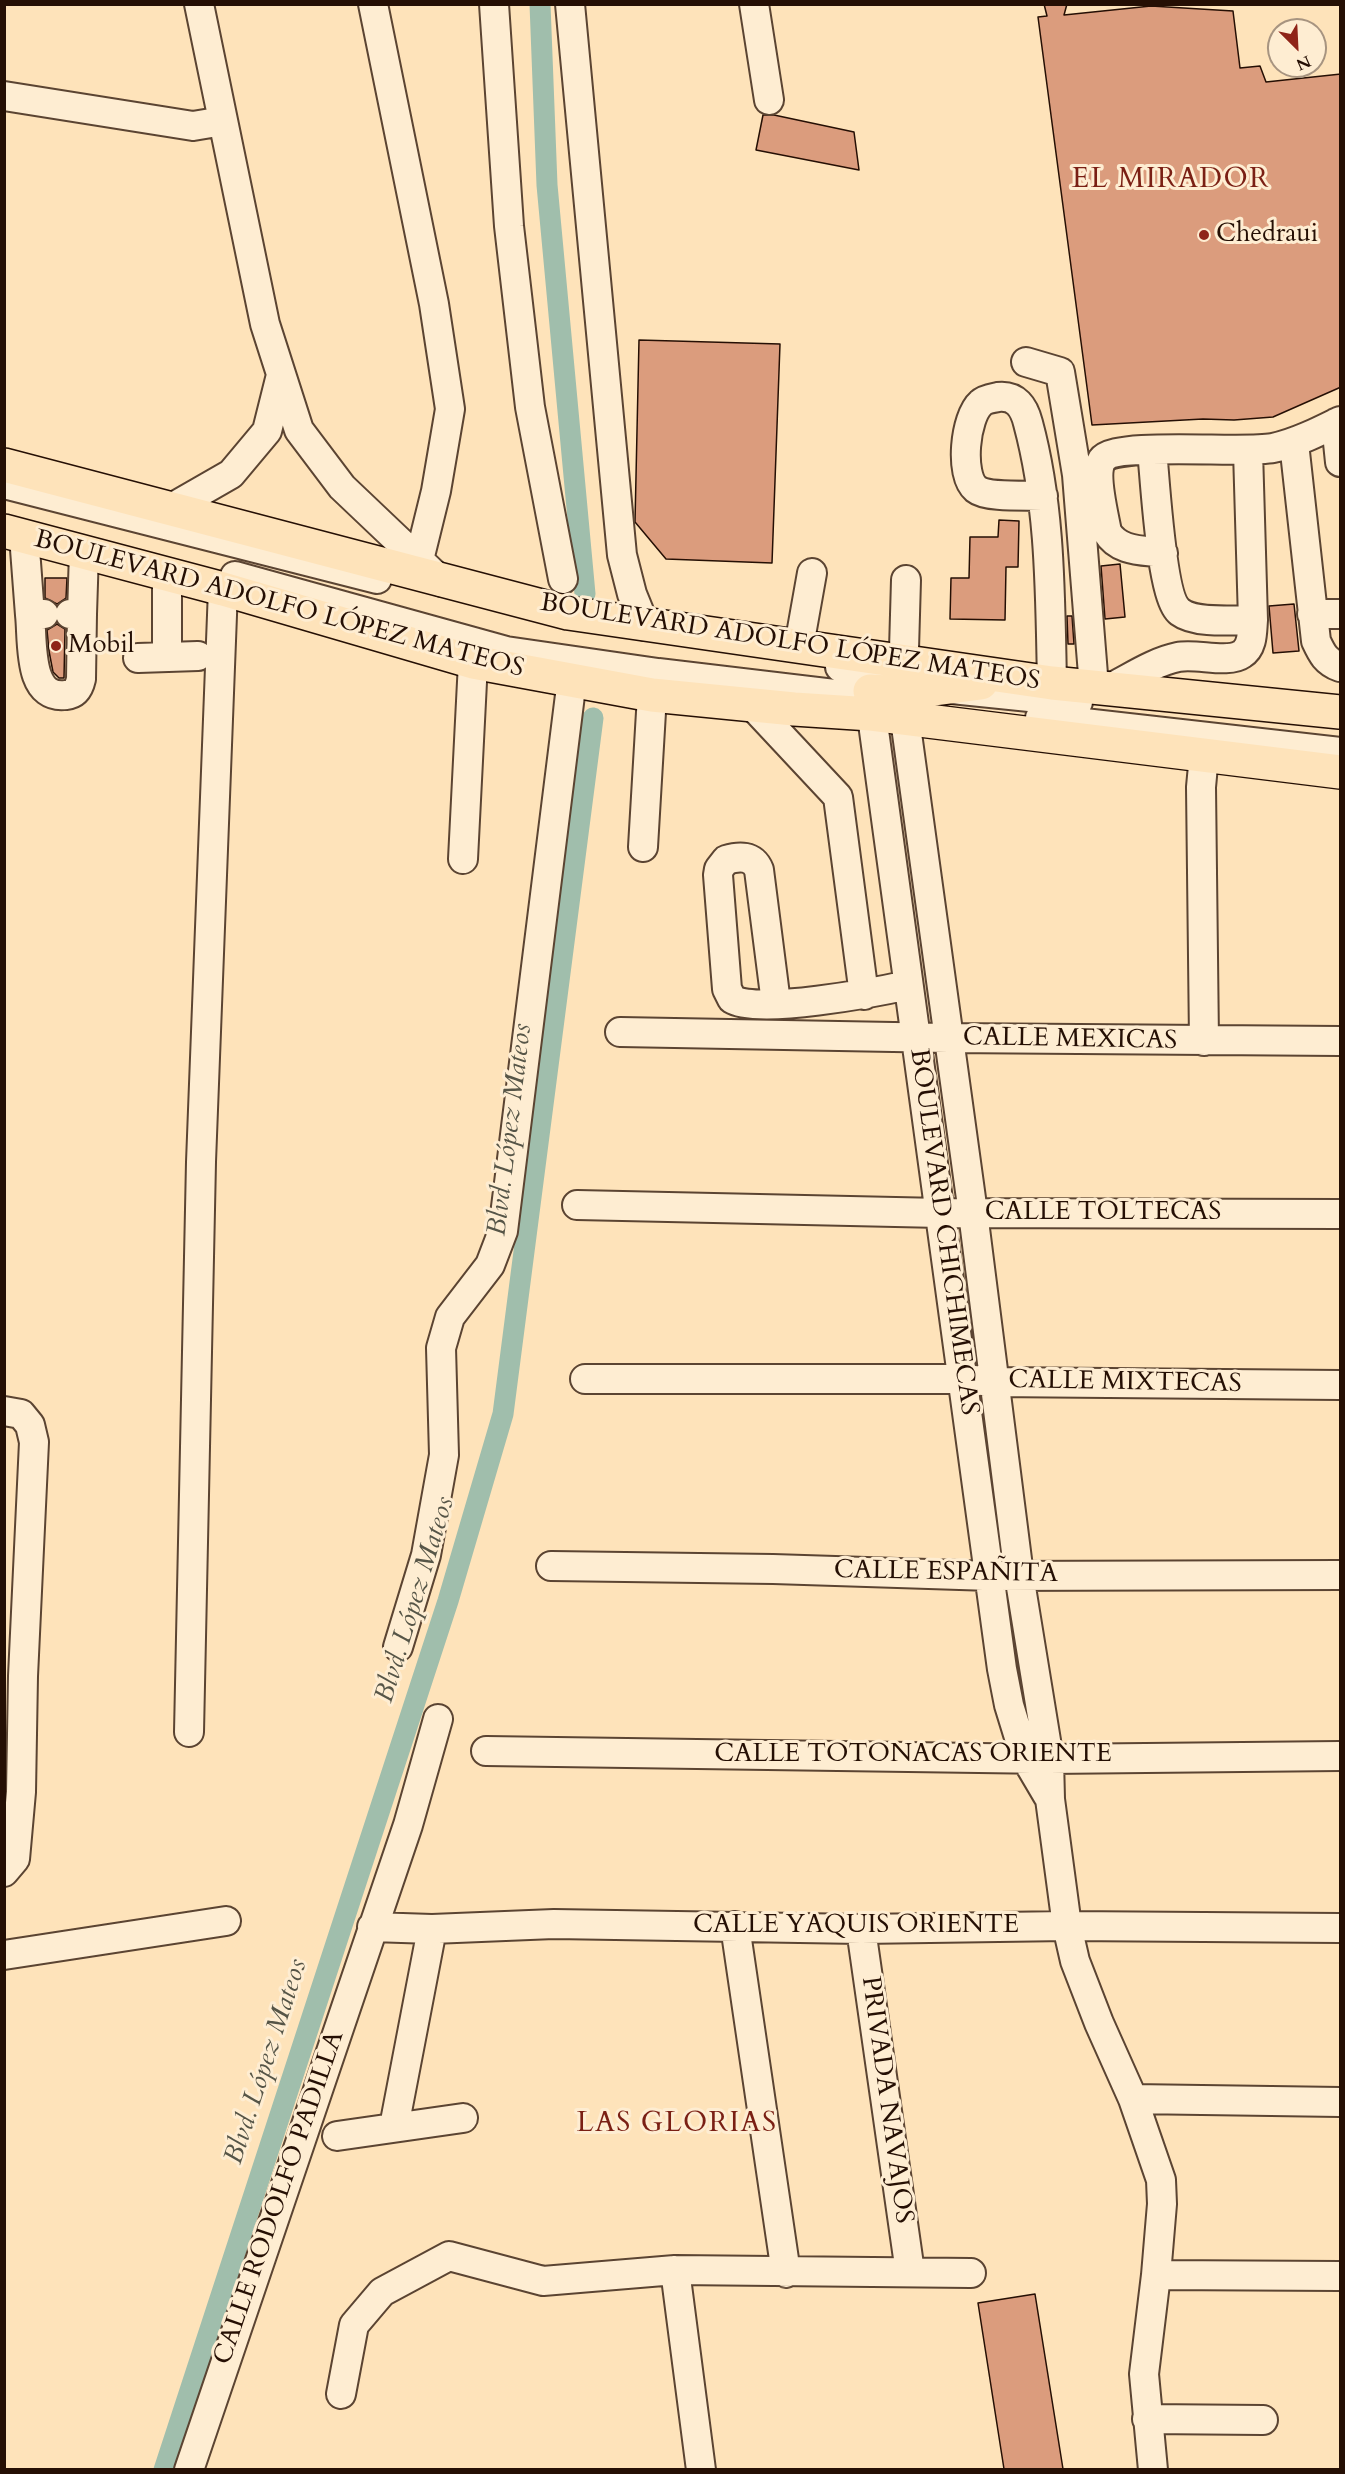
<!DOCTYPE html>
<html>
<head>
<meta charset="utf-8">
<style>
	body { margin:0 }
	#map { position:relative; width:1345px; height:2474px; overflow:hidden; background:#fee3ba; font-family:Cardo,serif }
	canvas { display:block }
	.frame { position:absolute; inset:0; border:6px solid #250f04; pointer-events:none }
	.north { position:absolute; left:1267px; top:18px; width:60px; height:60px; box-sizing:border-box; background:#feedd2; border:2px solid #a79480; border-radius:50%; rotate:156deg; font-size:16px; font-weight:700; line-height:24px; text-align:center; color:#250f04 }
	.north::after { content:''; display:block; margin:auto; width:21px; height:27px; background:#8f2418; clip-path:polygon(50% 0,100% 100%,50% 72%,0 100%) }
</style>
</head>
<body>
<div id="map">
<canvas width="1345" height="2474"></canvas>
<div class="frame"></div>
<div class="north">N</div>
</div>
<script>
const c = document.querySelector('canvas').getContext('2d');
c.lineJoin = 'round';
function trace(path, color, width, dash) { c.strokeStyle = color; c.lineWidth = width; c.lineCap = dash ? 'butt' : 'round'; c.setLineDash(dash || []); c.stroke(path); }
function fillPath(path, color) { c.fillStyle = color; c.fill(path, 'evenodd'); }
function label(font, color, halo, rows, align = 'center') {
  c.font = font + ' Cardo,serif'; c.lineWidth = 6; c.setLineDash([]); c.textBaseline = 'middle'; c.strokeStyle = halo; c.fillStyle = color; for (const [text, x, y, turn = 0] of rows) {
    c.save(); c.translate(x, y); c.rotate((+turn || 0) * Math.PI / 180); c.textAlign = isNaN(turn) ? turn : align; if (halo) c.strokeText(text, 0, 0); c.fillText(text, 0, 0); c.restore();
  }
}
const canal = new Path2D(`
	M540,4L547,185L585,594
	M164,2470L448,1601L503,1414L593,718`);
const building = new Path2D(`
	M1044,4H1067L1064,15L1151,6L1233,11L1240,68L1260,66L1266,82L1341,74V387L1273,417L1234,420L1203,419L1092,425L1038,17L1047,16Z
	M763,115H774L854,132L859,170L756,150Z
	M639,340L780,344L772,563L666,559L635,522Z
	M999,520L1019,521L1018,567H1006L1005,620L950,619L951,578H969L970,537H998Z
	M1120,564L1125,617L1105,619L1101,566Z
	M45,578H67L66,598L57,604L45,598Z
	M1294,604L1299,651L1273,653L1269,606Z
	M1067,616H1072L1074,644H1068Z
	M57,624L65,629L64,678H59L53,672L49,651L47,630Z
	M1035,2294L1063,2469H1004L978,2303Z`);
const minor = new Path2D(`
	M199,4L265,324L299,430L342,487L442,582
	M373,4L434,304L450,409L436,491L419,560
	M494,4L509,226L530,407L563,579
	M570,4L622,555L632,594L645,626
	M754,4L769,100
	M4,96L193,126L223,121
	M1026,362L1060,372L1077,475L1094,687
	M1336,423L1340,462
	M1294,443L1316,641C1322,654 1326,662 1340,667
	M1152,450C1155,478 1161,598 1180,612C1196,624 1234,620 1253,620
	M4,484L377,579
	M1043,496C1028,495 987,498 976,489C959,475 965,417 981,403C985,399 993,398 998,397C1016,395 1024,407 1028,423C1051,508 1050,596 1052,683
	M170,509L231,474L267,431L281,375
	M24,536L30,615L44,614
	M1163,553C1142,550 1119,552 1107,532C1104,515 1093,474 1102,460C1115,441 1243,454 1273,448C1296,443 1318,432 1340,421
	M235,576L506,651L658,673L893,701
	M906,580L903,684L905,719L973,1213L1019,1575L1049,1759L1050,1799L1067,1926L1075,1961L1099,2023L1133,2099L1161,2180L1162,2204L1156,2275L1144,2374L1153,2470
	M70,614H82L84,552
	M1312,614H1340
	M30,615C33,641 27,700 66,695C76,694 79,688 81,679L82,614
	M799,646L812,573
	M167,657V575
	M138,658L198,656
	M840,667L870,671L903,684L1078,702
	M1110,688C1132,677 1154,662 1178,657C1196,653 1228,664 1242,654C1253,647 1252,632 1253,620L1248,451
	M869,694L1002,1669L1009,1705L1025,1757L1048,1796
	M752,705L838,797L864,995
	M1040,718L1340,752
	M1204,755L1201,787L1204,1041
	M643,847L652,695
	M463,859L473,662
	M776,1003L759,870C753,855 739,856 726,860L719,869L718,875L727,989L732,999C757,1015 877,992 908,985
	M620,1032L948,1038L1340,1041
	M577,1205L941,1213L1340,1214
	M585,1379H964L993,1382L1340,1385
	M4,1411L21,1414L30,1425L34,1442L23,1676L21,1792L15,1859L4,1872
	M551,1566L773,1569L991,1576L1340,1575
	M398,1647L426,1555L444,1455L441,1348L450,1317L490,1265L503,1231L572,679
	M189,1732L201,1162L223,589
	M486,1751L1049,1759L1340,1756
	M735,1926L786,2273
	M372,1927L432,1929L554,1924L861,1929L1067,1926L1340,1928
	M861,1929L910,2272
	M4,1955L226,1921
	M1133,2099L1340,2102
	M394,2127L432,1929
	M337,2136L463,2118
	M675,2270L701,2470
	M1156,2275L1340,2276
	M341,2394L354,2325L382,2292L449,2256L543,2281L675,2270L971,2273
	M1147,2419L1263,2420
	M189,2470L408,1825L438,1719`);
const major = new Path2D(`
	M4,465L568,613L1052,683L1340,712
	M4,531L223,589L473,662L652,695L794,709L871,714L1340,772
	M870,691L904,693L981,683`);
const markers = [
	[1204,235,6,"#8f2418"],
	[56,646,6,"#8f2418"]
];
const poiNames = [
	["Chedraui",1216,235],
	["Mobil",68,646]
];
const streetNames = [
	["BOULEVARD ADOLFO LÓPEZ MATEOS",279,605,15],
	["BOULEVARD ADOLFO LÓPEZ MATEOS",790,643,9],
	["CALLE MEXICAS",1070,1040,1],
	["CALLE TOLTECAS",1103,1213],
	["BOULEVARD CHICHIMECAS",943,1232,82],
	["CALLE MIXTECAS",1125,1383,1],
	["CALLE ESPAÑITA",946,1573,1],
	["CALLE TOTONACAS ORIENTE",913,1755],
	["CALLE YAQUIS ORIENTE",856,1926],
	["PRIVADA NAVAJOS",886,2100,82],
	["CALLE RODOLFO PADILLA",280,2198,-71]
];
const waterNames = [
	["Blvd. López Mateos",511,1130,-83],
	["Blvd. López Mateos",416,1600,-73],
	["Blvd. López Mateos",267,2062,-72]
];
const quarterNames = [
	["EL MIRADOR",1171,181],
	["LAS GLORIAS",677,2125]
];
trace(canal, '#a0beac', 21);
fillPath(building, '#db9c7d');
trace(building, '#250f04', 1.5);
trace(minor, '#5b4432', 32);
trace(major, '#250f04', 36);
trace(minor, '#feedd2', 28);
trace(major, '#fee3ba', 33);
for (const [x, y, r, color] of markers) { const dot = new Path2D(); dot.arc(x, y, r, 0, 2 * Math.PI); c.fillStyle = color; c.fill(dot); trace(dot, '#feedd2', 2); }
label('26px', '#250f04', '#feedd2', poiNames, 'left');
label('26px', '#250f04', '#feedd2', streetNames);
label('italic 27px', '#565547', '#feedd2', waterNames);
c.letterSpacing = '1.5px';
label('28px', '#7a1f14', '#feedd2', quarterNames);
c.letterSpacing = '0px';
</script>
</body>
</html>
